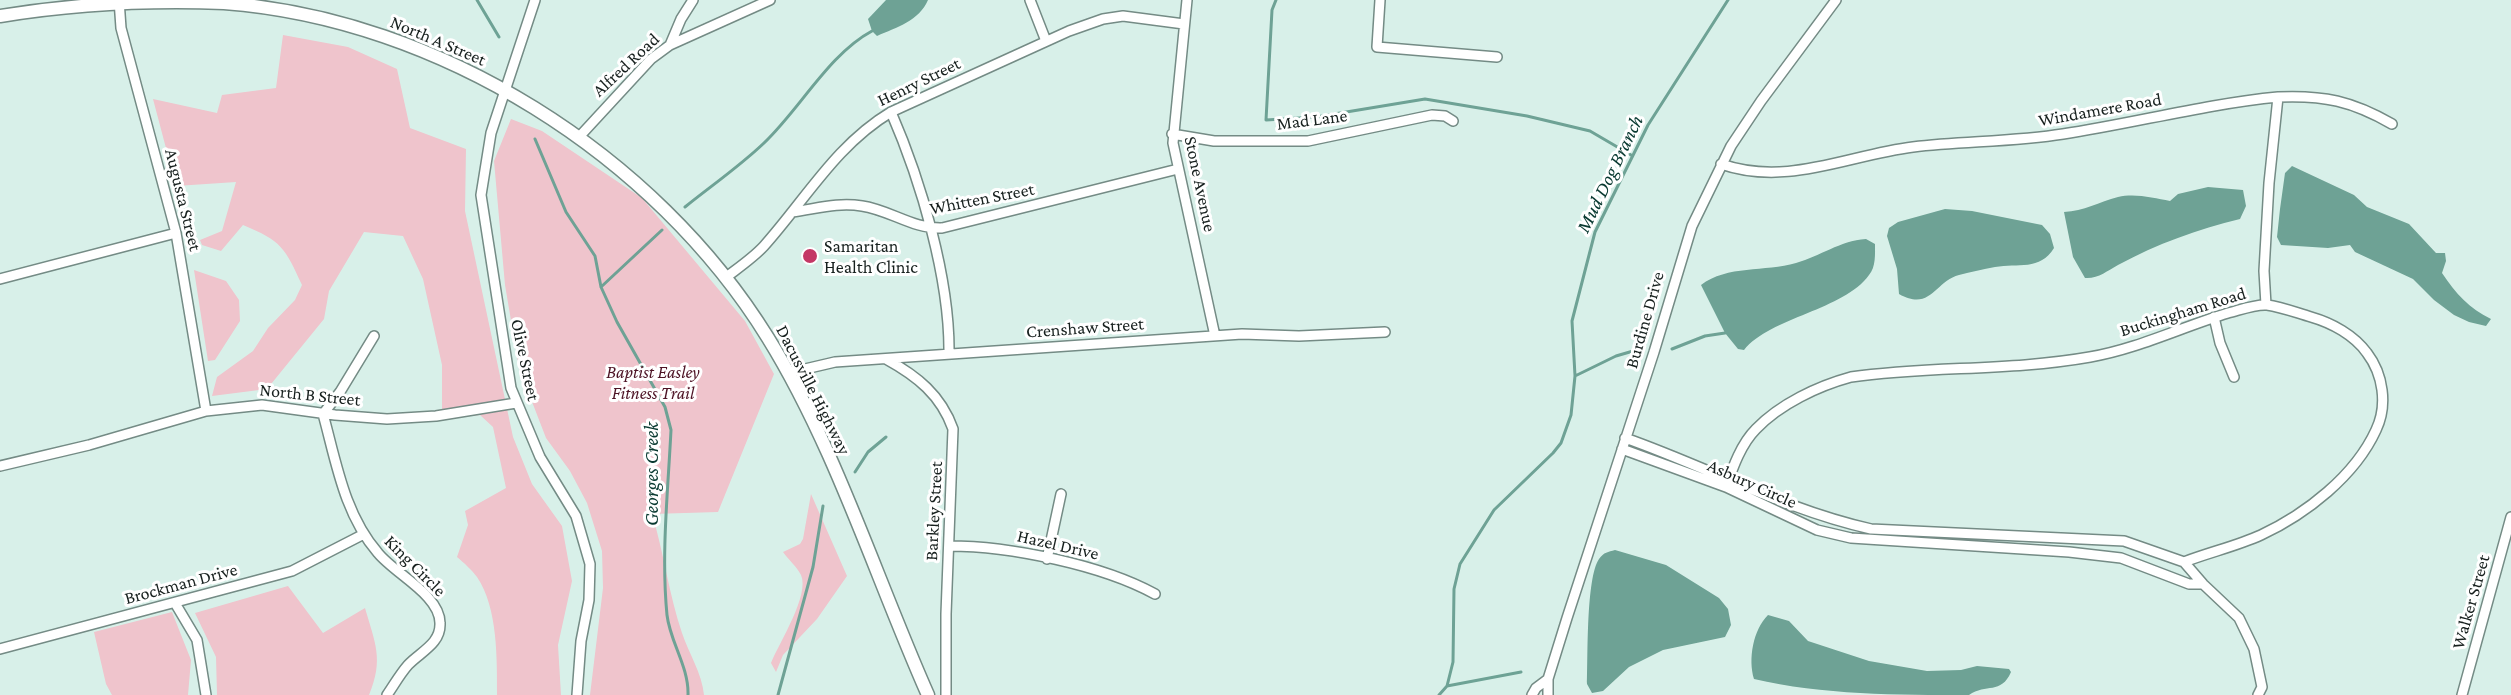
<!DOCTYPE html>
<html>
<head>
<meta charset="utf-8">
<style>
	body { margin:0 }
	canvas { display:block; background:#d8f0e9 }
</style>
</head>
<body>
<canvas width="2511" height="695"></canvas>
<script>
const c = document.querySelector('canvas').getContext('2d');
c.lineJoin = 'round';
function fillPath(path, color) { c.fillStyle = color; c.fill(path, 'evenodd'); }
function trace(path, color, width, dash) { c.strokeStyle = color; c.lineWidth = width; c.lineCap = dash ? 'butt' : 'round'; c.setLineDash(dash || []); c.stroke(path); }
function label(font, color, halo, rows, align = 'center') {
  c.font = font + ' "Crimson Pro",serif'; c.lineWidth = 6; c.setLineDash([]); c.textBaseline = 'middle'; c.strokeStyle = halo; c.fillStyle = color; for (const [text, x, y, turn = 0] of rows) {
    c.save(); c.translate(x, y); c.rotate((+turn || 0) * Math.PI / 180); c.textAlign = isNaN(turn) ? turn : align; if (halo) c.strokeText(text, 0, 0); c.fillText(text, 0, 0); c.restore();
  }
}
const green = new Path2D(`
	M283,35L348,47L397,69L410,128L466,149L465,211L513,437L532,484L562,526L572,581L558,645L561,695H497C497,659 498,608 477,577C472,570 464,563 457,557L468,525L465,511L506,488L493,427L480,415L442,419V365L423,279L403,236L364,232L329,291L324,319L267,389L212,396L217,377L253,351L268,328L295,300L302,285C285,248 282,241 243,225L221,251L202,245L200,240L222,231L236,182L176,186L153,99L217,113L222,95L276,88Z
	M511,119L542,131L642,198L745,321L774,374L718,512L652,514C664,553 669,595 682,633C689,654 702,673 704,695H590L603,588L602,551L587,503L570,471L546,438L519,368L505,285L494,161Z
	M194,270L226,281L239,300L240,321L215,360L208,361Z
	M811,494L847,576L817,619L783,655L776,672L771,663C779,643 810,595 801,575C797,567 788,559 783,552L800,544L803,539Z
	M288,586L323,633L365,608C375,643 384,659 369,695H217L216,657L195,613Z
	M172,612L191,660L188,695H112L106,684L94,632Z`);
const water = new Path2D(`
	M886,0H928C919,21 897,27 877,36L872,31L868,19Z
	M2292,166L2354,195L2367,207L2409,224L2436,253H2445L2446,261L2442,273C2456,294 2469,308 2491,319L2486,326L2469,322L2454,315L2434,300L2413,279L2355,252L2350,245L2328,248L2281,245L2277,237L2280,209L2285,173Z
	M2208,187L2243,190L2246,206L2240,219C2198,229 2157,244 2118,265C2107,271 2098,279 2085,278L2073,257L2064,212C2084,211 2099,202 2118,197C2135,193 2154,198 2170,201L2178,194Z
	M1945,209L1972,211L2042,225L2050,234L2054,248C2040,271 2018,263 1995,267C1983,269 1971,272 1959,275C1935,281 1931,312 1899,294L1897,269L1887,236L1889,228L1898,222Z
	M1866,239L1875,244C1875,254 1876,267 1869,275C1844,310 1771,317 1744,350L1738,349L1725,333L1701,285C1727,265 1765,272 1796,263C1821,256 1839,241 1866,239Z
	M1615,550L1666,565L1719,598L1728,609L1731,625L1725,637L1663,650L1629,667L1603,691L1592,693L1587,684C1588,658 1586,578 1599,559C1604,552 1608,552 1615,550Z
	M1768,615L1789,621L1808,641L1869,661L1927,671L1961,670L1977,666L2009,669L2011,672C2001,695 1986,683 1969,695C1898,695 1822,695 1754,679C1748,659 1753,630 1768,615Z`);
const stream = new Path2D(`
	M477,0L499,37
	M1276,0L1272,10L1266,120L1316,117L1425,99L1527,116L1590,131L1631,155
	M535,139L566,212L595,256L601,287L617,322L665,407L671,430C668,491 661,554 667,615C670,642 689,667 688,695
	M685,207C711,186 740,166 764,143C800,109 829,54 872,31
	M601,287L662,230
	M1672,349L1705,336L1725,333
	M1575,376L1616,356L1640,349
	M855,472L868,452L886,437
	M1447,686L1521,672
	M778,695L813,567L823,506
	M1439,695L1447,686L1453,662L1454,589L1460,564L1494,510L1553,453L1561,443L1571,415L1575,376L1572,321L1595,232L1648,125L1728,0`);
const minor = new Path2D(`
	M119,0L121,28L176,233L206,411
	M535,0L491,133L481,195L511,388L540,457L576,516L590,564L589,600L581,641L577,695
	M1030,0L1046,41
	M1187,0L1173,143L1215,336
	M1380,0L1377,47L1497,57
	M670,45L681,19L693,0
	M2278,97C2324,95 2352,101 2392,124
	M891,112C921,181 950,279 949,354
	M1172,134L1214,141H1308L1432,115L1445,116L1453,121
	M579,137L651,59L670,45L770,0
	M1721,164C1787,187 1848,155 1913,147C1963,141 2013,142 2063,134C2135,123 2206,104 2278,97L2269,183L2264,271L2266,305
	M792,212C816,209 837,202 862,206C890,210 913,229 942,228L1178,169
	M725,278C738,268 753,258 764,246C806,199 836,145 891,112L1069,31L1103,19L1123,16L1184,24
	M0,279L176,233
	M2214,317L2220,343L2234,377
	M374,336L340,392L323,414C336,461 344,514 378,553C395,574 440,595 440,623C441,644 420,652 408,665C400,674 394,685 387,695
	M886,359C917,376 941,395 953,429L946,614V695
	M788,373L835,362L1242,334L1299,336L1385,332
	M1625,438C1708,467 1785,510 1871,529L2124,541L2184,562L2203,584L2239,618L2254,649L2262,687L2258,695
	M1622,449L1726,487L1817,530L1851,538L2069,552L2121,558L2189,584H2203
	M0,466L89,445L206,411L262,405L335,415L387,419L436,416L516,403
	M1726,487C1733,467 1741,444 1756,429C1780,404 1818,386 1851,377C1930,366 2011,371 2090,357C2137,349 2182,327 2228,313C2240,310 2255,304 2267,305C2282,307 2297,313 2311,317C2332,323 2354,335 2367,353C2383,374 2388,405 2376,430C2355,476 2306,514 2261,535C2237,546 2210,552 2184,562
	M949,546C1010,546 1102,565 1155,594
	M1047,559L1061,494
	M175,603L197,640L206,695
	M0,649L292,571L364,534
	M1532,695L1536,688L1548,679
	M1548,695V679L1567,618L1654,352L1692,226L1731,146L1761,101L1836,0
	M2462,695L2511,517`);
const major = new Path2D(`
	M0,16C74,4 149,0 224,3C439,19 655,155 768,338C835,446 876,578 928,695`);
const markers = [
	[810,256,8,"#c43765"]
];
const streetNames = [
	["North A Street",438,41,23],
	["Alfred Road",626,65,-43],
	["Henry Street",919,82,-26],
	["Windamere Road",2100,110,-10],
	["Mad Lane",1312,120,-7],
	["Stone Avenue",1200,184,78],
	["Whitten Street",982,199,-11],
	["Augusta Street",183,200,76],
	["Buckingham Road",2183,312,-17],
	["Burdine Drive",1645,320,-74],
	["Crenshaw Street",1085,328,-4],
	["Olive Street",525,360,78],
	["Dacusville Highway",813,390,63],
	["North B Street",310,395,6],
	["Asbury Circle",1752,484,24],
	["Barkley Street",934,511,-87],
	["Hazel Drive",1058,545,13],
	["King Circle",415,566,45],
	["Brockman Drive",181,584,-15],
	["Walker Street",2471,602,-74]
];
const poiNames = [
	["Samaritan",824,246],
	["Health Clinic",824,267]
];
const parkNames = [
	["Baptist Easley",653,372],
	["Fitness Trail",653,393]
];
const waterNames = [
	["Mud Dog Branch",1610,174,-64],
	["Georges Creek",652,474,-90]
];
fillPath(green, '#efc4cc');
fillPath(water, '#6ea295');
trace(stream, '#6ea295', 3);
trace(minor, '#748b85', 12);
trace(major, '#748b85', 15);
trace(minor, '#fff', 9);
trace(major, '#fff', 12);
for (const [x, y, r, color] of markers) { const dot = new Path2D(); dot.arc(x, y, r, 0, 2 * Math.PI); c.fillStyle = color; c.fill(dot); trace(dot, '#fff', 2); }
label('18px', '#17201e', '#fff', streetNames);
label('18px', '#17201e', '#fff', poiNames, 'left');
label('italic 18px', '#4d1325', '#fff', parkNames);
label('italic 20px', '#083930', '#fff', waterNames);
</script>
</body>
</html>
